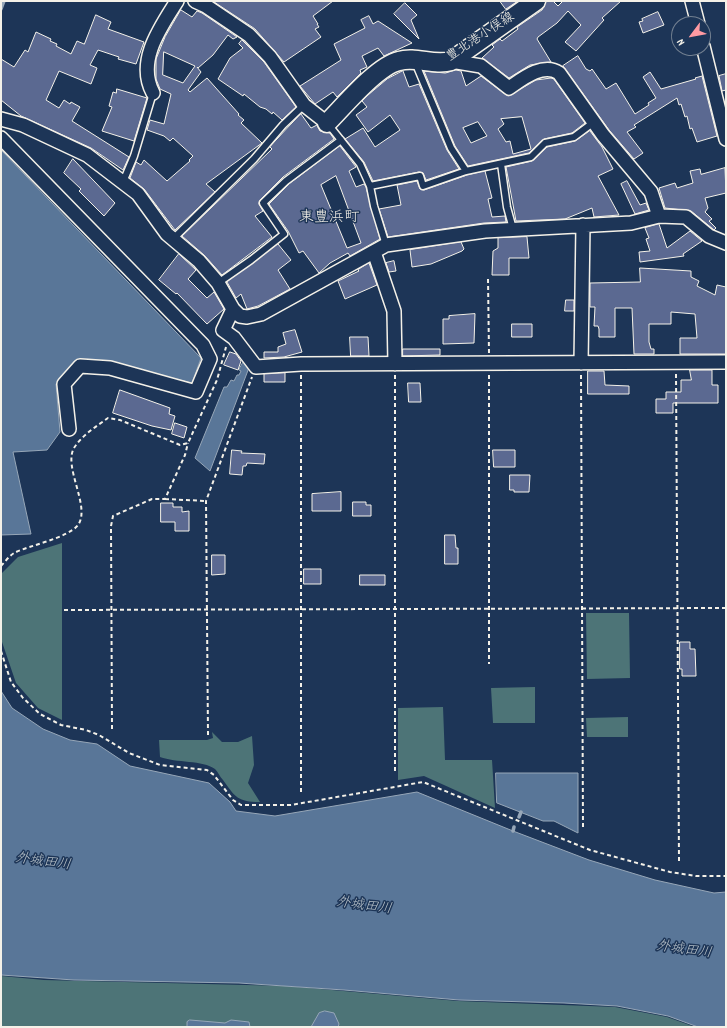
<!DOCTYPE html>
<html>
<head>
<meta charset="utf-8">
<style>
	body { margin:0 }
	#map { position:relative; width:727px; height:1028px; overflow:hidden; background:#1d3557; font-family:Dekko,sans-serif }
	canvas { display:block }
	.frame { position:absolute; inset:0; border:2px solid #f4f1e8; pointer-events:none }
	.north { position:absolute; left:671px; top:16px; width:40px; height:40px; box-sizing:border-box; background:#1d3557; border:1px solid #738091; border-radius:50%; rotate:238deg; font-size:11px; font-weight:700; line-height:16px; text-align:center; color:#f4f1e8 }
	.north::after { content:''; display:block; margin:auto; width:14px; height:18px; background:#ff9aa2; clip-path:polygon(50% 0,100% 100%,50% 72%,0 100%) }
</style>
</head>
<body>
<div id="map">
<canvas width="727" height="1028"></canvas>
<div class="frame"></div>
<div class="north">N</div>
</div>
<script>
const c = document.querySelector('canvas').getContext('2d');
c.lineJoin = 'round';
function fillPath(path, color) { c.fillStyle = color; c.fill(path, 'evenodd'); }
function trace(path, color, width, dash) { c.strokeStyle = color; c.lineWidth = width; c.lineCap = dash ? 'butt' : 'round'; c.setLineDash(dash || []); c.stroke(path); }
function label(font, color, halo, rows, align = 'center') {
  c.font = font + ' Dekko,"Klee One",sans-serif'; c.lineWidth = 3; c.setLineDash([]); c.textBaseline = 'middle'; c.strokeStyle = halo; c.fillStyle = color; for (const [text, x, y, turn = 0] of rows) {
    c.save(); c.translate(x, y); c.rotate((+turn || 0) * Math.PI / 180); c.textAlign = isNaN(turn) ? turn : align; if (halo) c.strokeText(text, 0, 0); c.fillText(text, 0, 0); c.restore();
  }
}
const green = new Path2D(`
	M62,543V720L38,708L16,683L1,639L2,573L18,557Z
	M586,613H629L630,678L587,679Z
	M535,687V723H493L491,688Z
	M443,707L445,760H492L495,808L424,776L398,780V708Z
	M628,717V737H587L586,718Z
	M212,732L222,742H238L252,736L254,765L248,783L260,802C238,802 235,797 223,780C220,777 218,772 215,769C203,760 176,763 160,757L159,740H207L213,738Z
	M1,976L44,980L286,986L458,1001L615,1007L667,1017L695,1027H1Z`);
const water = new Path2D(`
	M1,150L201,358L192,383L110,364L75,363L56,384L60,432L47,450L13,452L31,534L1,535Z
	M244,361L250,365L210,471L195,458L224,387H227L231,380L234,381L237,375H239L241,371L239,370Z
	M1,691L12,708L43,729L70,740L97,744L130,766L209,783L230,802L236,811L275,816L417,792L513,831L589,860L655,880L714,893L726,892V1027H698L668,1016L617,1006L564,1003L459,1000L344,990L239,983L74,980L1,975Z
	M496,773H578V833L554,821H543L497,803Z
	M325,1011L334,1013L339,1024L338,1027H311L319,1013Z
	M190,1020L225,1023L231,1020L249,1022L250,1027H187V1022Z`);
const stream = new Path2D(`
	M1,9L4,1
	M519,817L521,812
	M513,831L514,827`);
const building = new Path2D(`
	M213,1H333L313,16L318,24H317L319,27L315,29L321,37L284,62L255,29Z
	M500,1H518L506,9Z
	M546,1H553L558,6L563,1H621L602,18L604,20L576,51L565,42L581,25L568,11L557,23L538,37L537,39L551,62L530,65L509,78L482,58L494,47L492,45L500,39L502,41L518,29L517,27L542,10Z
	M405,3L417,15L411,20L419,39L394,14Z
	M181,10L192,17L197,11L202,13L237,37L233,39L228,35L213,55L198,68L197,67L201,72L188,90L190,92L207,78L239,114L238,115L244,120L241,123L262,143L206,184L215,192L175,230L144,189L130,178L136,162L141,165L144,160L167,181L190,161L189,160L193,156L173,138L170,141L164,136L147,130L150,120L164,124L171,94L160,89L156,79V59L165,37ZM164,52L195,66L183,83L163,75Z
	M658,12L664,25L643,33L639,22L643,21L642,19Z
	M96,15L111,22L108,29L144,42L136,64L118,59L119,57L98,50L90,65L97,68L91,84L59,71L46,100L59,108L64,100L70,104L71,102L80,107L72,121L129,157L123,170L91,148L21,116L1,100V59L14,67L25,50L28,52L36,32L51,39L50,41L57,44L56,46L71,54L77,41L84,44Z
	M369,16L373,24L378,21L412,43L384,56L378,48L362,56L367,67L360,70L361,73L337,97L333,92L315,104L300,86L341,60L334,44L365,28L361,20Z
	M242,40L264,62L296,107L282,120L273,112L272,114L266,109L260,107L244,94L243,96L218,79L230,58L243,48L239,44Z
	M578,56L586,69L590,71L592,69L606,89L616,83L635,114L649,105L648,103L656,98L643,77L650,72L661,89L696,79L695,78L702,76L717,136L697,142L692,128L690,129L687,116L685,117L681,104L679,105L677,98L634,125L636,127L627,132L643,153L634,159L609,130L563,66Z
	M456,70L461,71L466,86L481,76L508,96L536,80L551,78L554,79L585,123L572,133L544,139L529,153L468,166L455,146L424,71L445,73ZM522,117L531,149L513,154L510,141L506,142L498,129L504,124L501,119ZM478,122L487,136L471,143L463,128Z
	M403,71L409,87L419,84L447,150L459,169L426,180L423,173L419,172L373,181L364,162L345,139L363,128L375,147L400,130L390,115L368,132L356,115L367,107L362,101L368,95L387,79Z
	M726,74V90L722,91L719,76Z
	M117,89L147,98L134,141L102,131L112,107L109,106L113,92L116,93Z
	M301,114L311,128L317,125L320,131L330,133L334,139L283,177L260,200L259,204L263,211L255,216L272,237L222,275L204,255L182,236L272,149L270,147Z
	M590,131L602,147L613,169L598,176L619,215L594,217L592,208L565,219L516,221L506,167L532,161L547,147L575,141Z
	M340,146L356,167L349,171L356,187L364,184L366,187L380,239L350,256L348,253L330,263L319,273L303,251L299,253L288,231L269,204L289,184ZM336,176L361,243L347,248L321,185Z
	M73,159L115,203L104,216L79,191L81,189L64,173Z
	M725,168L726,193L705,198L708,208L705,212L712,219L709,221L716,228L714,230L691,211L665,208L659,188L675,183L677,188L693,183L690,171L700,169L701,174Z
	M485,171L492,198L488,199L492,217L505,216L506,222L484,223L388,237L379,209L401,205L397,185L417,181L420,189L424,190L467,175Z
	M627,181L640,205L646,203L649,210L635,214L621,184Z
	M659,224L667,248L690,231L702,241L683,254L684,256L640,262L639,252L650,251L646,239L649,238L645,228Z
	M527,237L529,258H509V275H492L493,251L498,248V238Z
	M461,242L464,249L462,251L431,264L412,267L410,250Z
	M278,244L291,260L278,270L290,289L258,306L247,309L241,294L236,298L227,282Z
	M179,254L196,270L188,279L207,298L214,292L224,309L207,324L177,293L176,294L159,280Z
	M394,261L396,271L389,272L386,263Z
	M369,263L377,285L345,299L338,281L359,271L358,270Z
	M640,268L691,271V277L699,281L697,286L715,295L717,285L726,287V354H680V338H697L695,314L671,312V324H649V342L651,349H654V354H634L632,308H615V337H599V329L598,326H594L595,307H590V283L640,282Z
	M566,300H574V311H565Z
	M475,314L474,343L443,344V319H449V316Z
	M512,324H532V337H512Z
	M295,330L302,352L284,357L264,358V352H278V347L286,344L283,333Z
	M350,337H368L369,356H351Z
	M403,349H440V355L403,356Z
	M230,352L236,354L241,361L238,370L224,365Z
	M690,370H712V385H718V403H673V413H656V399H666V392H681V380H691Z
	M588,371H604L605,385L629,386V394H588Z
	M285,373V382H264V374Z
	M408,383H420L421,402H409Z
	M120,390L170,408L169,414L175,416L171,430L152,426L113,413Z
	M175,423L187,427L184,438L172,434Z
	M232,450L242,451L241,453L265,454L264,464L247,463L246,466H243L242,475L230,474Z
	M493,450H515V467H494Z
	M510,475H530L529,492H514V490H510Z
	M341,492V511H312V494Z
	M353,502H366V505H371V516H353Z
	M161,503H173V507H182V512L189,511V531H175V522H161Z
	M445,535H455L456,548H458V564H445Z
	M212,555H225V574L212,575Z
	M304,569H321V584H304Z
	M360,575H385V585H360Z
	M680,642H690V649H695L696,676H682V669H680Z`);
const path = new Path2D(`
	M488,279L489,353
	M676,374L679,861
	M301,375V792
	M395,375V774
	M489,375V664
	M581,375L583,830
	M165,499L206,501
	M1,566C5,562 9,556 14,553C30,545 68,538 78,525C91,507 63,467 74,448C82,435 97,426 108,418L120,420L180,445L188,443L217,380L226,347
	M64,610L726,608
	M1,651L11,682L23,698L40,714L61,725L86,730L99,735L129,753L160,765L207,770L214,775L233,800L241,805H291L423,782L590,850L670,872L696,876H726
	M112,729L111,526L113,516L152,499H165L185,455L188,443
	M208,735L206,501L252,377`);
const service = new Path2D(`
	M415,62L451,148L466,171
	M328,124L360,164L370,186L374,206L386,245
	M501,164L507,207L513,229
	M123,182L134,156L153,93
	M370,186L420,176L423,186L466,171L531,157L545,143L574,137L594,122
	M173,239L254,159L283,125L304,105
	M218,283L251,260L284,234L263,203L286,181L341,140`);
const minor = new Path2D(`
	M195,1L206,6L249,35L270,57L304,105L327,123
	M692,1L698,24
	M703,46L726,139
	M451,61L481,66L509,88C522,79 543,62 559,73L603,135L651,192L659,216
	M153,93C136,61 160,28 177,1
	M1,119L23,125L87,155L138,194L167,234L199,261L218,283L233,309L240,316L247,317L261,314L386,245L485,231L631,223L659,216L686,217L709,236L726,243
	M1,138L203,345L210,359L196,392L110,368L80,366L64,384L69,429
	M374,252L394,311L395,364
	M233,309L223,330L234,338L256,367L301,364L726,362
	M581,363L583,225`);
const secondary = new Path2D(`
	M327,123C344,106 377,66 399,61C416,56 434,66 451,61L536,1`);
const streetNames = [
	["豊北港小俣線",481,38,-33]
];
const waterNames = [
	["外城田川",43,863,8],
	["外城田川",364,907,8],
	["外城田川",684,951,8]
];
const quarterNames = [
	["東豊浜町",329,219]
];
fillPath(green, '#4d7477');
fillPath(water, '#597698');
trace(water, '#97a7b8', 1);
trace(stream, '#97a7b8', 3.5);
fillPath(building, '#5b6991');
trace(building, '#f4f1e8', 1);
trace(service, '#f4f1e8', 9);
trace(minor, '#f4f1e8', 16);
trace(secondary, '#f4f1e8', 21);
trace(path, '#f4f1e8', 2, [4, 3]);
trace(service, '#1d3557', 6);
trace(minor, '#1d3557', 13);
trace(secondary, '#1d3557', 18);
label('13px', '#f4f1e8', '#1d3557', streetNames);
label('italic 14px', '#b6c0c8', '#1d3557', waterNames);
label('15px', '#f4f1e8', '#1d3557', quarterNames);
</script>
</body>
</html>
